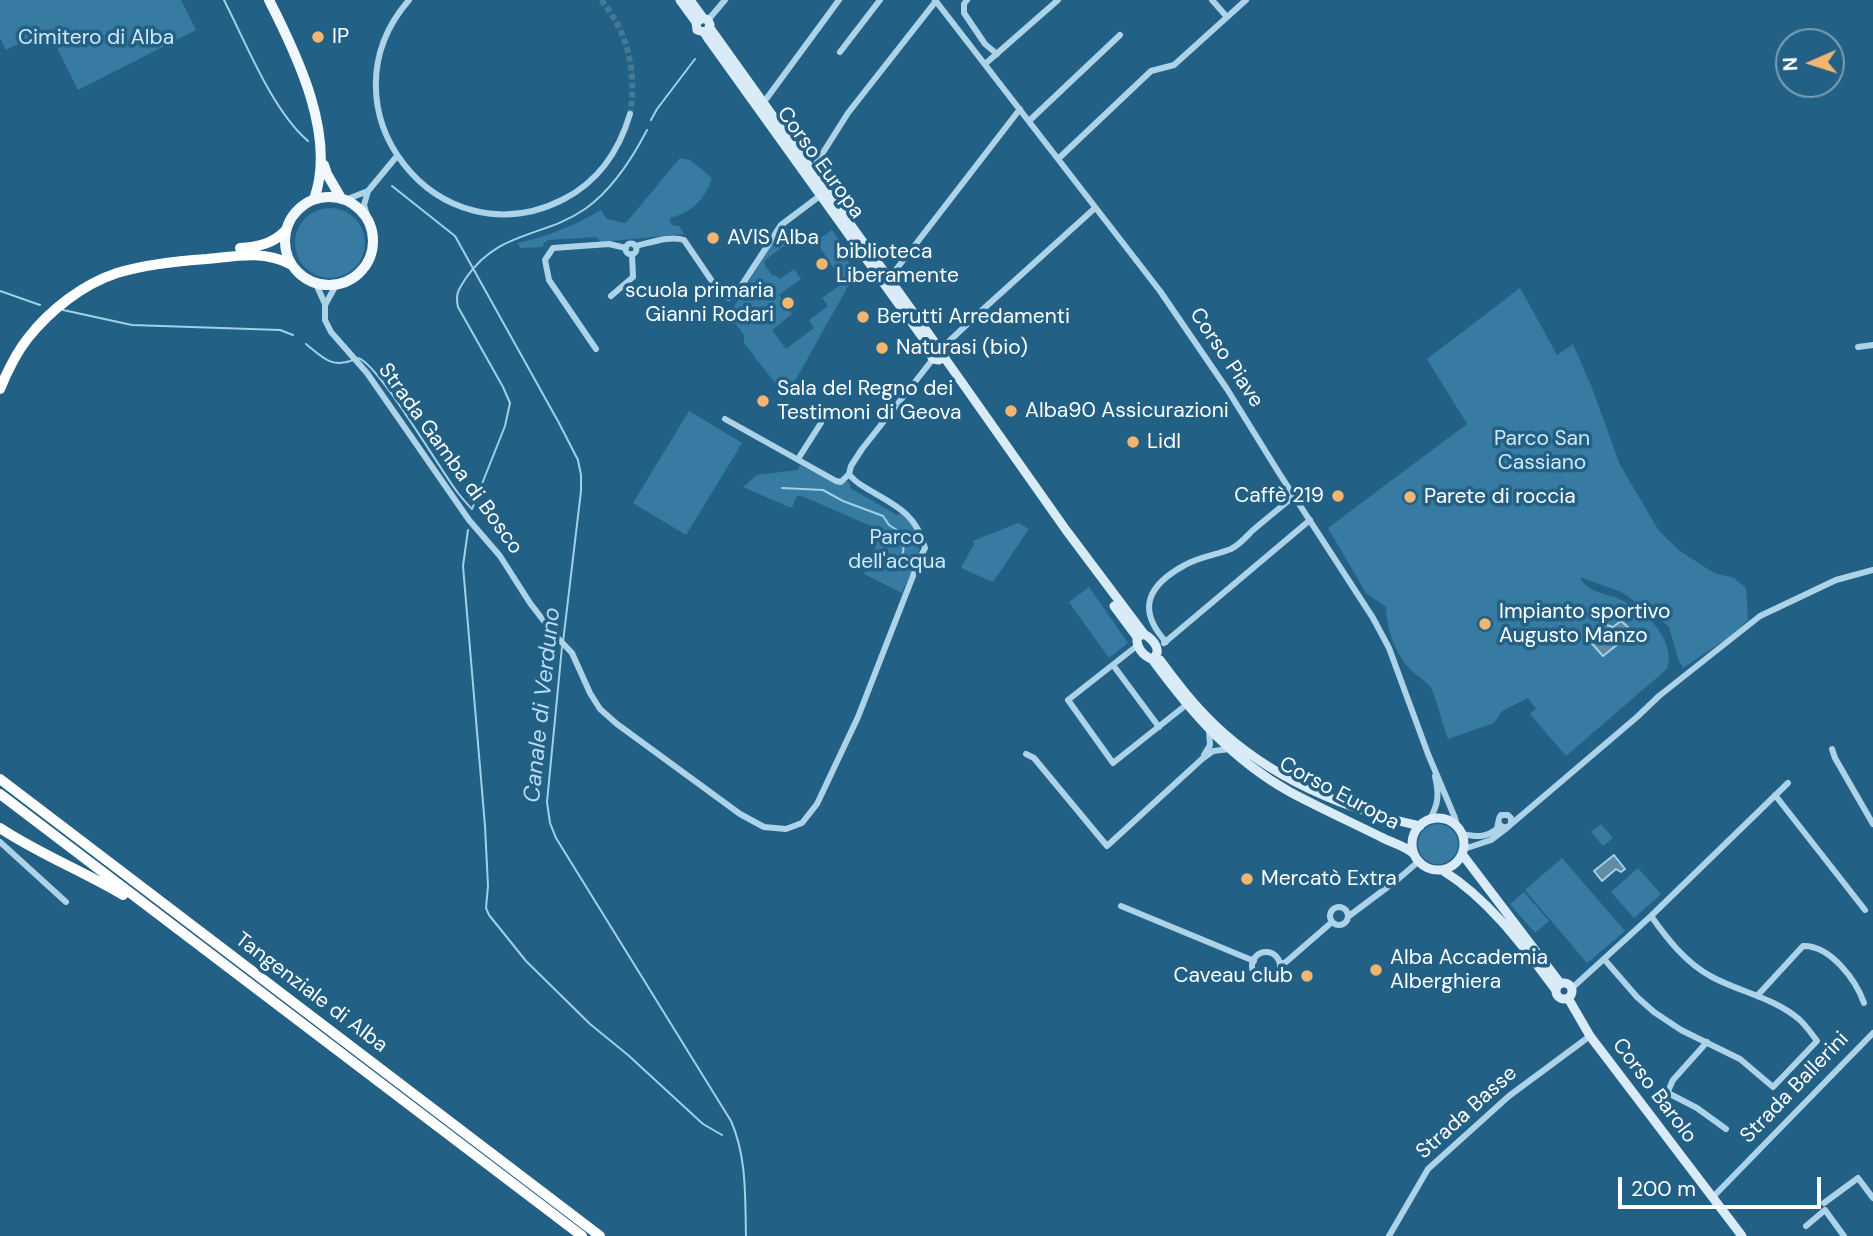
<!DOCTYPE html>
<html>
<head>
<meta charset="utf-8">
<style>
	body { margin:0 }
	#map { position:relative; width:1873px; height:1236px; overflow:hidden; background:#236085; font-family:"DM Sans",sans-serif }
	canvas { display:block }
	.north { position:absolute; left:1775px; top:28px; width:70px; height:70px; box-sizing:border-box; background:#236085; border:2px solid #7ba0b6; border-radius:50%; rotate:267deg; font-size:19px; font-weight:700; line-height:28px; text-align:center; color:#fff }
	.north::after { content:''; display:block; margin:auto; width:24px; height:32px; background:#f3b570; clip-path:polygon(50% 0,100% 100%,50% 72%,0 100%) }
	.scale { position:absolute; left:1618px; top:1177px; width:203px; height:32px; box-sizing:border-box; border:4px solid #fff; border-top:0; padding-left:9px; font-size:21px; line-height:24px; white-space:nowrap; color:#fff; -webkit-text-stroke:5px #236085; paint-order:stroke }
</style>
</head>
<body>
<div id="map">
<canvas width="1873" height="1236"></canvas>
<div class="north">N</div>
<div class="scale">200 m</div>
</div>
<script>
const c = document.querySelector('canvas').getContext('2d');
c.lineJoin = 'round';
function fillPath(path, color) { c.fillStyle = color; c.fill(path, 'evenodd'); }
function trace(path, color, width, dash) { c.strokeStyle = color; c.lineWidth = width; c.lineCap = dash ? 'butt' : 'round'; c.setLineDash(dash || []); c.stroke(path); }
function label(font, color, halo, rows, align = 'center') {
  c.font = font + ' "DM Sans",sans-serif'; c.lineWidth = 7; c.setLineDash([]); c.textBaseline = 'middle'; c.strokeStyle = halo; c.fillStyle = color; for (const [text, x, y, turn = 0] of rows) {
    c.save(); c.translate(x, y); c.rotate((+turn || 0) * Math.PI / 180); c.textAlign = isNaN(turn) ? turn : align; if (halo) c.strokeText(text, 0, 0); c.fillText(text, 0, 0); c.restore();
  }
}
const green = new Path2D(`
	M0,0H181L196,30L78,90L48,30L6,50L0,38Z
	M680,158L690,160L712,178C705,200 692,212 670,218L671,225L679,226L684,234L601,242L596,237L548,240L543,244V247L520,248L518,243C548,236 574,226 601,210L607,219C614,219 619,223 626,223Z
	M295 243a35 35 0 1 1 70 0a35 35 0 1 1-70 0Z
	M832,230L844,247L840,250L856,272L786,397L744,343V335L729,315L775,238L781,234L788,243L765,260L764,264L773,276L775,275L780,279L794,269L801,279L779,295L792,314L772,330L786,349L814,328L809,320L828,306L822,298L843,283L816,241Z
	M1520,288L1557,355L1573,344L1592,388L1620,465L1659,531L1680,551L1714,573L1734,578L1746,588L1748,620L1732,635L1683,668L1679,661L1669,627L1654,614L1621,592L1580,577C1587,592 1603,593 1617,598C1643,609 1677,638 1667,669L1566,756L1530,714L1536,709L1528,698L1502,711L1494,723L1448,739C1443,725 1436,697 1430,686C1426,681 1418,677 1413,672C1395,655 1387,631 1386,607L1366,593L1328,528L1467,424L1427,359Z
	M689,411L742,443L686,535L633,503Z
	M800,465L837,484L842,485L846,481L850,483V488L897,515L901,513C935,537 915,563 902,593L864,574L882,531L802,496H797L792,507H789L743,487L757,475L798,470Z
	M1018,523L1029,529L993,582L961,568L974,544L973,541Z
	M1089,587L1128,643L1109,658L1069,602Z
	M1418 844a20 20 0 1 1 40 0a20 20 0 1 1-40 0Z
	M1601,824L1613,838L1603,846L1591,832Z
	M1562,858L1625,931L1587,963L1525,890Z
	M1638,868L1661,894L1634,918L1611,892Z
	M1524,892L1549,921L1535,933L1510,904Z`);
const water = new Path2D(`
	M1621,621L1628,627L1627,637L1603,656L1586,637L1593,630L1598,635L1600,628L1604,624L1613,627Z
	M1614,855L1625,869L1621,872L1616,869L1602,881L1594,871Z`);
const stream = new Path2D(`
	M224,0C246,43 272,110 308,141
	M651,120L657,109L695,59
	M392,186L455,236L559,423L578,460L581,475V491L563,642
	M0,291L40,305
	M63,310L132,325L280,330L293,335
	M306,344C322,357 332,369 353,360
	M358,358C378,363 440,470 458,493C462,498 467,504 472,509L505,426L510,403L503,387L458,307C455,293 459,289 466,278C499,230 543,238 585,209C612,190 632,159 647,130
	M782,488L823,490L843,501L883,516L889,525L900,532L903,537L904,542L903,553L897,560
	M468,530L463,566L485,826L488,886L486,908L489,915L526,961L590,1024L628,1055L703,1124L722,1135
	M562,647L547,802L550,823L556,838L731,1121C747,1157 745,1198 746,1236`);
const streetTunnel = new Path2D(`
	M601,0C628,32 637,72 630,114`);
const street = new Path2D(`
	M409,0C315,108 438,264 564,199C599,181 619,151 630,114
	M935,0L1160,291L1227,389L1279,473L1373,618L1389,648L1428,754L1455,818L1457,826
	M967,0L964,4V13L985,44L997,54
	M1212,0L1227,17
	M708,20L725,0
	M840,52L880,0
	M985,64L1058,0
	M764,102L839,0
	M1029,121L1120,35
	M1058,159L1151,71L1174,65L1246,0
	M812,170L848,113L936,1
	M345,200L368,191
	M369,222L364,205L368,191L397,156
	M625.5 249a5.5 5.5 0 1 1 11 0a5.5 5.5 0 1 1-11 0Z
	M635,246C650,243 669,235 684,240L720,293L724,296L729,298L736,294L781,225L821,195
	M888,280L1020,109
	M316,284L325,304
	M336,285L325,305V320L331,332L367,373L469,520L500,556L530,603L553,633L572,653L590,693L600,709L617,724L740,814L764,827L786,829L802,823L817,804L858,717L920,558L925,548C917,516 899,507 871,491C863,486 854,482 849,474L851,466L862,449L933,359
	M611,296L633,277L632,254
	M943,347L980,312L1095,208
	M1858,347L1873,345
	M596,349L549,280L545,260L553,248L609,244L626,248
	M725,419L836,481L841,482L849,474
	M798,459L821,423
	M1166,642C1136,609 1148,585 1185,565C1199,557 1216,555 1231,549C1239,545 1246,537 1252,531C1266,519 1280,508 1294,496
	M1164,643L1310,520
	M1138,645L1068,700L1113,763L1186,705
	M1113,665L1159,727
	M1832,749L1835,758L1873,824
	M1026,754L1034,758L1107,846L1202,759L1213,751L1230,749
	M1204,755L1210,745L1209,730
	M1775,795L1865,910
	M1429,820C1439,805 1439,793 1435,776
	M1511,824V818L1508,815H1501C1495,822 1501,830 1509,826L1637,717L1659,696L1760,616L1836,580L1873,570
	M1462,834C1477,837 1485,838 1497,829L1498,823
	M0,842L66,902
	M1464,849L1491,840L1508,827
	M1121,906L1254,961
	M1330 916a9 9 0 1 1 18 0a9 9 0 1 1-18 0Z
	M1349,916L1397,880L1419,861
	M1252 966a14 14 0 1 1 28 0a14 14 0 1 1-28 0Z
	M1604,959L1637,997L1654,1012L1681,1030L1740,1059L1773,1087L1817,1041C1812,1034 1806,1026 1800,1020C1775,998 1740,992 1712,977C1686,963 1668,940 1651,916
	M1280,964L1286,962L1332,922
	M1572,988L1651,916L1788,783
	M1757,996L1803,946C1830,945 1856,980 1864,1003
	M1707,1042L1673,1080L1668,1091L1670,1094L1697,1108L1726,1129
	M1712,1198L1873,1033
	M1824,1203L1858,1178L1873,1198
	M1806,1226L1825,1210L1844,1236
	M1389,1236L1428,1169L1509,1096L1590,1036`);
const secondary = new Path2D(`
	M680,0L696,22
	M690,0L703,18
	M710,28L936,344L943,347C946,354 944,356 939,360L933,359L929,352L930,348L936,344
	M704,32L708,30L710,25L708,20L703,18L696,22L697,30L704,32L709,40L930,348
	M944,357L1066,530L1144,634
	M1114,606L1137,637
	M1144,634C1153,639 1164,652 1152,659C1143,656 1136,647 1137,637Z
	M1152,659C1191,712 1231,759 1290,792C1320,808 1351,822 1381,837C1392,843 1406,846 1414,854
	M1160,660C1174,679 1188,698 1204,714C1262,775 1339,808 1420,826
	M1412 844a26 26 0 1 1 52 0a26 26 0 1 1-52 0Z
	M1462,854L1560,983
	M1442,870C1489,899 1523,946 1555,989
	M1556 991a8 8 0 1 1 16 0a8 8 0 1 1-16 0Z
	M1568,998L1590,1036L1742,1236`);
const primary = new Path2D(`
	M269,0C297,55 337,137 314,199
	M324,165L327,174L341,198
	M285 241a44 44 0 1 1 88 0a44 44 0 1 1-88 0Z`);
const highway = new Path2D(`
	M240,248C257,247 273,244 285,231
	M0,389C7,372 16,353 28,338C50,310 83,284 117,273C147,264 177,261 207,259C236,256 264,250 290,264
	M0,779L600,1236
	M0,794L582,1236
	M0,828C39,854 83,871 123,895`);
const markers = [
	[318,37,7,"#f3b570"],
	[713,238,7,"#f3b570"],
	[822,264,7,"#f3b570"],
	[788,303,7,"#f3b570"],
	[863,317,7,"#f3b570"],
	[882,348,7,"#f3b570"],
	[763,401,7,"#f3b570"],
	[1011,411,7,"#f3b570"],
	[1133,442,7,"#f3b570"],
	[1338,496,7,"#f3b570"],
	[1410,497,7,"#f3b570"],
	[1485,624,7,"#f3b570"],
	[1247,879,7,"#f3b570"],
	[1376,970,7,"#f3b570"],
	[1307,976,7,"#f3b570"]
];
const poiNames = [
	["IP",332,37],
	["AVIS Alba",727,238],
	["biblioteca",836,252],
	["Liberamente",836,276],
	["scuola primaria",774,291,"right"],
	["Gianni Rodari",774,315,"right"],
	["Berutti Arredamenti",877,317],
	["Naturasi (bio)",896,348],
	["Sala del Regno dei",777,389],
	["Testimoni di Geova",777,413],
	["Alba90 Assicurazioni",1025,411],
	["Lidl",1147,442],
	["Caffè 219",1324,496,"right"],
	["Parete di roccia",1424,497],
	["Impianto sportivo",1499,612],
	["Augusto Manzo",1499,636],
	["Mercatò Extra",1261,879],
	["Alba Accademia",1390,958],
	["Alberghiera",1390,982],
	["Caveau club",1293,976,"right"]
];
const parkNames = [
	["Cimitero di Alba",96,38],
	["Parco San",1542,439],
	["Cassiano",1542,463],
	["Parco",897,538],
	["dell'acqua",897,562]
];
const streetNames = [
	["Corso Europa",820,163,54],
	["Corso Piave",1226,358,56],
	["Strada Gamba di Bosco",450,459,54],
	["Corso Europa",1339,794,28],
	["Tangenziale di Alba",311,993,37],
	["Strada Ballerini",1795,1088,-46],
	["Corso Barolo",1654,1091,53],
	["Strada Basse",1467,1113,-42]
];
const waterNames = [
	["Canale di Verduno",543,705,-84]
];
fillPath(green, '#387ba2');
fillPath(water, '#618aa3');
trace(water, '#a1d0e9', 2);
trace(stream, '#a1d0e9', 2);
trace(streetTunnel, '#447897', 6, [6, 3]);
trace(street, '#add3e8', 6);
trace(secondary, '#d8ebf7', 9);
trace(primary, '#f0f8fe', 10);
trace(highway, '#fff', 10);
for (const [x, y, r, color] of markers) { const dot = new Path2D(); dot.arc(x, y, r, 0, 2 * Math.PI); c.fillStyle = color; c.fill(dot); trace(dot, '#236085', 2.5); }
label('21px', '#fff', '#236085', poiNames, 'left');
label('21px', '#d1e9f7', '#236085', parkNames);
label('21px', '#fff', '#236085', streetNames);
label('italic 23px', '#b9dcf0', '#236085', waterNames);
</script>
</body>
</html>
